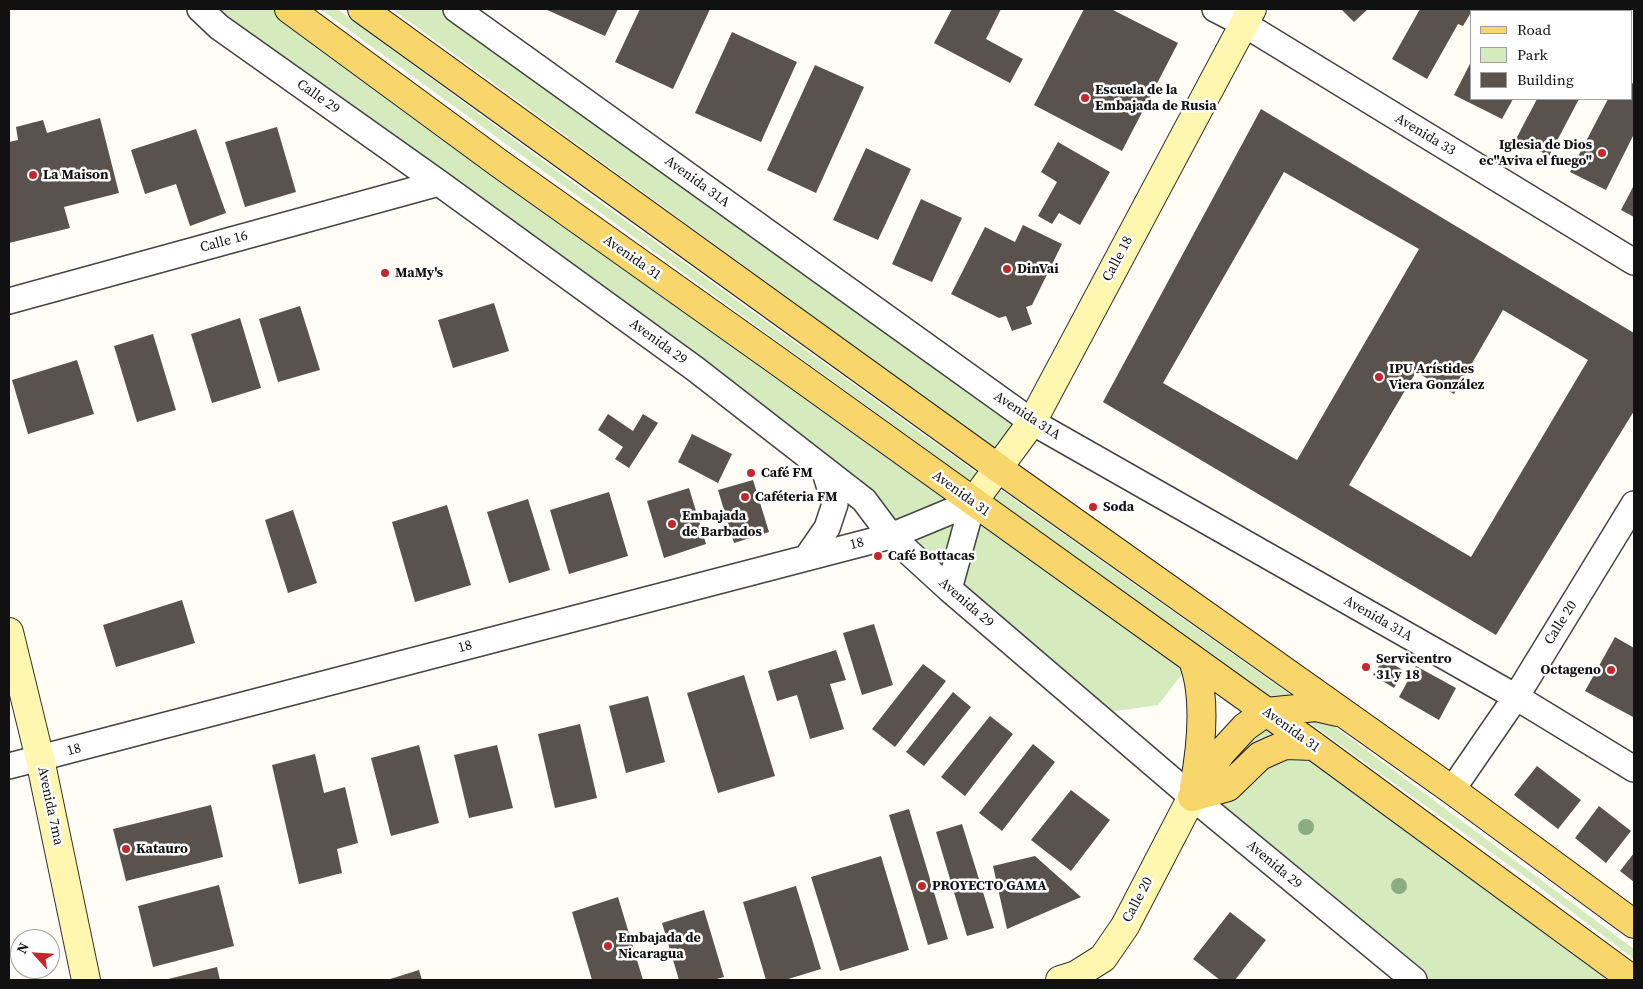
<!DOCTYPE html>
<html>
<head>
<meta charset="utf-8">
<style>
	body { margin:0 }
	#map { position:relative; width:1643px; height:989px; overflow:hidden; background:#fffdf5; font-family:"Source Serif 4",serif }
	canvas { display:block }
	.frame { position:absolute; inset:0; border:10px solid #111; pointer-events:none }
	.legend { position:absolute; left:1470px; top:10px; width:162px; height:90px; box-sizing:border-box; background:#fff; border:1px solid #a0a0a0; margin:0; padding:6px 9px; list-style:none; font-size:15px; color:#111 }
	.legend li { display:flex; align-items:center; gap:10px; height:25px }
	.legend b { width:25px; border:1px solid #a0a0a0 }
	.north { position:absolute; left:10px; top:929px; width:50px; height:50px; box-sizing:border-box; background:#fff; border:1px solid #a0a0a0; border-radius:50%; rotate:296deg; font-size:14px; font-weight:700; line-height:20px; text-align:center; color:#111 }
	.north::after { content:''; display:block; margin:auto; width:18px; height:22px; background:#c4262e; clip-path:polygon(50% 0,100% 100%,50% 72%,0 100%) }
</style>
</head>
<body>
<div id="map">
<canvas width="1643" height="989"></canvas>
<div class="frame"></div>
<ul class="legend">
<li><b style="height:6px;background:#f9d66b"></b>Road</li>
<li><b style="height:14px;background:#d5ebbd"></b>Park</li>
<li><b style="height:14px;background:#5a524d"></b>Building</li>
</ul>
<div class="north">N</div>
</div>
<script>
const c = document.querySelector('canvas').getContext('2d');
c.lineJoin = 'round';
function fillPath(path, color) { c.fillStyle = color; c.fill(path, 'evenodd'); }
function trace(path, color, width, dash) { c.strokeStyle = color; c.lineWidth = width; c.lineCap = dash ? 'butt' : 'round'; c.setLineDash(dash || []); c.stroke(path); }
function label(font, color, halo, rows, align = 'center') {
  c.font = font + ' "Source Serif 4",serif'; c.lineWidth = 5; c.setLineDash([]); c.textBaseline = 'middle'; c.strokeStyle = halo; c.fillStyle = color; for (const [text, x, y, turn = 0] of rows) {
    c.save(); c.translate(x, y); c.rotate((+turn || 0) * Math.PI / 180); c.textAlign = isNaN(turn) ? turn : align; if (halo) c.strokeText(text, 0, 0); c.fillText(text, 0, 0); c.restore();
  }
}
const green = new Path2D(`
	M200,9H289L1193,660L1158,705L1096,714L864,500Z
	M320,9H337L569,180L980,475L973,483Z
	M392,9H439L1016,428L998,451Z
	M997,487L1295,698L1280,702L1270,696L989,495Z
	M1266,712L1633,980H1414L1192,797Z
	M1301,717L1323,718L1634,949V959L1534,883Z`);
const building = new Path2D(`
	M545,9H618L605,36Z
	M640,9H710L673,89L615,62Z
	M952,9H1001L986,39L1023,59L1010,83L934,43Z
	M1084,9H1111L1178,43L1122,151L1034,105Z
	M1341,9H1368L1354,22Z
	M1420,9H1473L1463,26L1458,24L1427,79L1392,59Z
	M1498,9H1555L1560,11H1497Z
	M732,32L797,62L761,142L695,113Z
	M1472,60V99H1513L1502,119L1454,95Z
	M815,65L864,87L816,193L767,170Z
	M1632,83L1634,84V134L1606,190L1570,172L1608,99H1632Z
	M1537,99H1579L1549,156L1516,139Z
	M1261,109L1634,333V411L1496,635L1103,402ZM1284,172L1419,249L1297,460L1163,383ZM1503,310L1588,360L1471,557L1349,485L1416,372L1454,394Z
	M100,118L119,193L64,207L70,228L9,243V142L18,140L16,127L43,120L47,133Z
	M277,127L296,192L245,207L225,142Z
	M196,129L226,213L190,226L176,184L145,194L131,150Z
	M1058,142L1110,172L1080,225L1059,213L1052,224L1038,216L1057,182L1041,172Z
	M866,148L911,169L878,240L833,220Z
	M1634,185V217L1621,210Z
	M921,199L962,218L932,282L892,264Z
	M1023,225L1062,244L1032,305L1026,307L1032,324L1012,331L1006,316L999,318L951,294L985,227L1015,242Z
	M494,303L509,351L453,368L438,320Z
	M300,306L320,370L278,382L259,319Z
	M240,318L261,388L212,403L191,334Z
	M153,334L176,410L137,422L114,346Z
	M77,360L94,414L28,434L12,380Z
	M608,414L633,431L643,414L658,423L629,468L615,459L623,447L598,430Z
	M692,434L732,454L718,483L678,462Z
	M753,480L769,532L734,543L718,490Z
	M689,488L706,544L664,558L647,501Z
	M609,492L628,556L569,574L550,510Z
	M528,499L550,570L509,583L487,512Z
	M447,505L471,585L415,602L392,522Z
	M293,510L317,583L288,593L265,520Z
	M182,600L195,643L116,667L103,625Z
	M874,624L893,685L862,695L843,633Z
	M1615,637L1634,648L1633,717L1585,691Z
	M836,650L846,680L830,684L844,729L810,739L797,695L777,701L768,671Z
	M1384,658L1404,671L1394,688L1373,675Z
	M923,664L946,681L895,747L872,729Z
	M1416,666L1456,688L1439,720L1399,697Z
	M744,675L775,776L718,793L687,693Z
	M953,692L971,707L924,766L906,752Z
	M648,696L665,762L626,773L609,706Z
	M990,716L1013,734L965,796L941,777Z
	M580,724L597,798L555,808L538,734Z
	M1033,744L1055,762L1002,831L979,813Z
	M419,745L439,823L391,836L371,758Z
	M497,745L513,808L469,818L454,755Z
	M315,754L324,793L345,787L358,843L337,849L342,873L299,884L272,765Z
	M1537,766L1581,800L1558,829L1514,795Z
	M1071,790L1110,820L1071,871L1031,840Z
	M211,805L223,857L126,881L113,829Z
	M1599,806L1631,831L1606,863L1575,838Z
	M909,809L948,939L928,945L889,815Z
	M962,824L994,928L967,936L936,832Z
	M1634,853V882L1620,871Z
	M881,856L909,950L840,971L811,877Z
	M1035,856L1081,897L1007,929L993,866Z
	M219,885L234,946L153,967L138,906Z
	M796,886L821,969L785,980H766L743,902Z
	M618,897L643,980H592L572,912Z
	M704,910L724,977L713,980H679L662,923Z
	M1230,912L1266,940L1235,980H1220L1193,959Z
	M217,967L220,980H164Z
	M419,970L422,980H387Z`);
const street = new Path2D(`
	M200,9L219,27L439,183L694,368L864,500L891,536L949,589L1192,797L1414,980
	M456,9L1032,422L1516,697L1634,769
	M1215,9L1244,24L1634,262
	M9,301L439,183
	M807,557L827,528L835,504L824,469
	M949,589L973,502
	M9,766L891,536L973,502
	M1452,790L1516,697L1634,504`);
const secondary = new Path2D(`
	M973,502L1032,422L1252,9
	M9,632L40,759L86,980
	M1060,980L1076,975L1103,958L1125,926L1192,797`);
const primary = new Path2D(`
	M289,9L500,164L779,362L1314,746L1633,980
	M362,9L998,468L1452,790L1634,924
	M1193,660C1196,669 1199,680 1200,690C1204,722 1200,755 1194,787
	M1192,797L1221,753L1245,727L1266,712L1316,707L1338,712
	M1192,797L1228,787L1260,756L1271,751L1285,745L1314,746`);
const trees = [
	[1306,827],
	[1399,886]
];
const markers = [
	[1085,98,5,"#c4262e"],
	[1602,153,5,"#c4262e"],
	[33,175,5,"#c4262e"],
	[1007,269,5,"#c4262e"],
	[385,273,5,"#c4262e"],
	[1379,377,5,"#c4262e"],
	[751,473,5,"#c4262e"],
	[745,497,5,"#c4262e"],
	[1093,507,5,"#c4262e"],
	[672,524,5,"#c4262e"],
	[878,556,5,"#c4262e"],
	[1366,667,5,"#c4262e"],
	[1611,670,5,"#c4262e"],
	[126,849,5,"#c4262e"],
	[922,886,5,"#c4262e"],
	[608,946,5,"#c4262e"]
];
const poiNames = [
	["Escuela de la",1095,90],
	["Embajada de Rusia",1095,106],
	["Iglesia de Dios",1592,145,"right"],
	["ec\"Aviva el fuego\"",1592,161,"right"],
	["La Maison",43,175],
	["DinVai",1017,269],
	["MaMy's",395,273],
	["IPU Arístides",1389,369],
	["Viera González",1389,385],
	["Café FM",761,473],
	["Caféteria FM",755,497],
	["Soda",1103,507],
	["Embajada",682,516],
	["de Barbados",682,532],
	["Café Bottacas",888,556],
	["Servicentro",1376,659],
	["31 y 18",1376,675],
	["Octageno",1601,670,"right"],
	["Katauro",136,849],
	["PROYECTO GAMA",932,886],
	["Embajada de",618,938],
	["Nicaragua",618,954]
];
const streetNames = [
	["Calle 29",318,97,35],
	["Avenida 33",1425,135,31],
	["Avenida 31A",697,182,36],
	["Calle 16",224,242,-15],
	["Avenida 31",632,258,35],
	["Calle 18",1118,259,-62],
	["Avenida 29",658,342,36],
	["Avenida 31A",1027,416,33],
	["Avenida 31",961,494,36],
	["18",857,544,-14],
	["Avenida 29",966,603,41],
	["Avenida 31A",1378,619,30],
	["Calle 20",1561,623,-58],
	["18",465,647,-15],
	["Avenida 31",1291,730,36],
	["18",74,750,-15],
	["Avenida 7ma",50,806,78],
	["Avenida 29",1274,865,40],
	["Calle 20",1138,900,-62]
];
fillPath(green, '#d5ebbd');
fillPath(building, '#5a524d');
trace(street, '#444', 28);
trace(secondary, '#333', 30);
trace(primary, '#222', 30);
trace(street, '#fff', 25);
trace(secondary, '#fff6b0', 28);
trace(primary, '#f9d66b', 28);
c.fillStyle = '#8dad7f';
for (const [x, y] of trees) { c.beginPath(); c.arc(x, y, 8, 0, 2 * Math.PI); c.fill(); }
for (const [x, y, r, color] of markers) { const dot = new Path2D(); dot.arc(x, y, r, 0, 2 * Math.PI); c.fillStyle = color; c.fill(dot); trace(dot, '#fff', 2); }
label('bold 14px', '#111', '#fff', poiNames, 'left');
label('14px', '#111', '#fff', streetNames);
</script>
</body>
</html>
